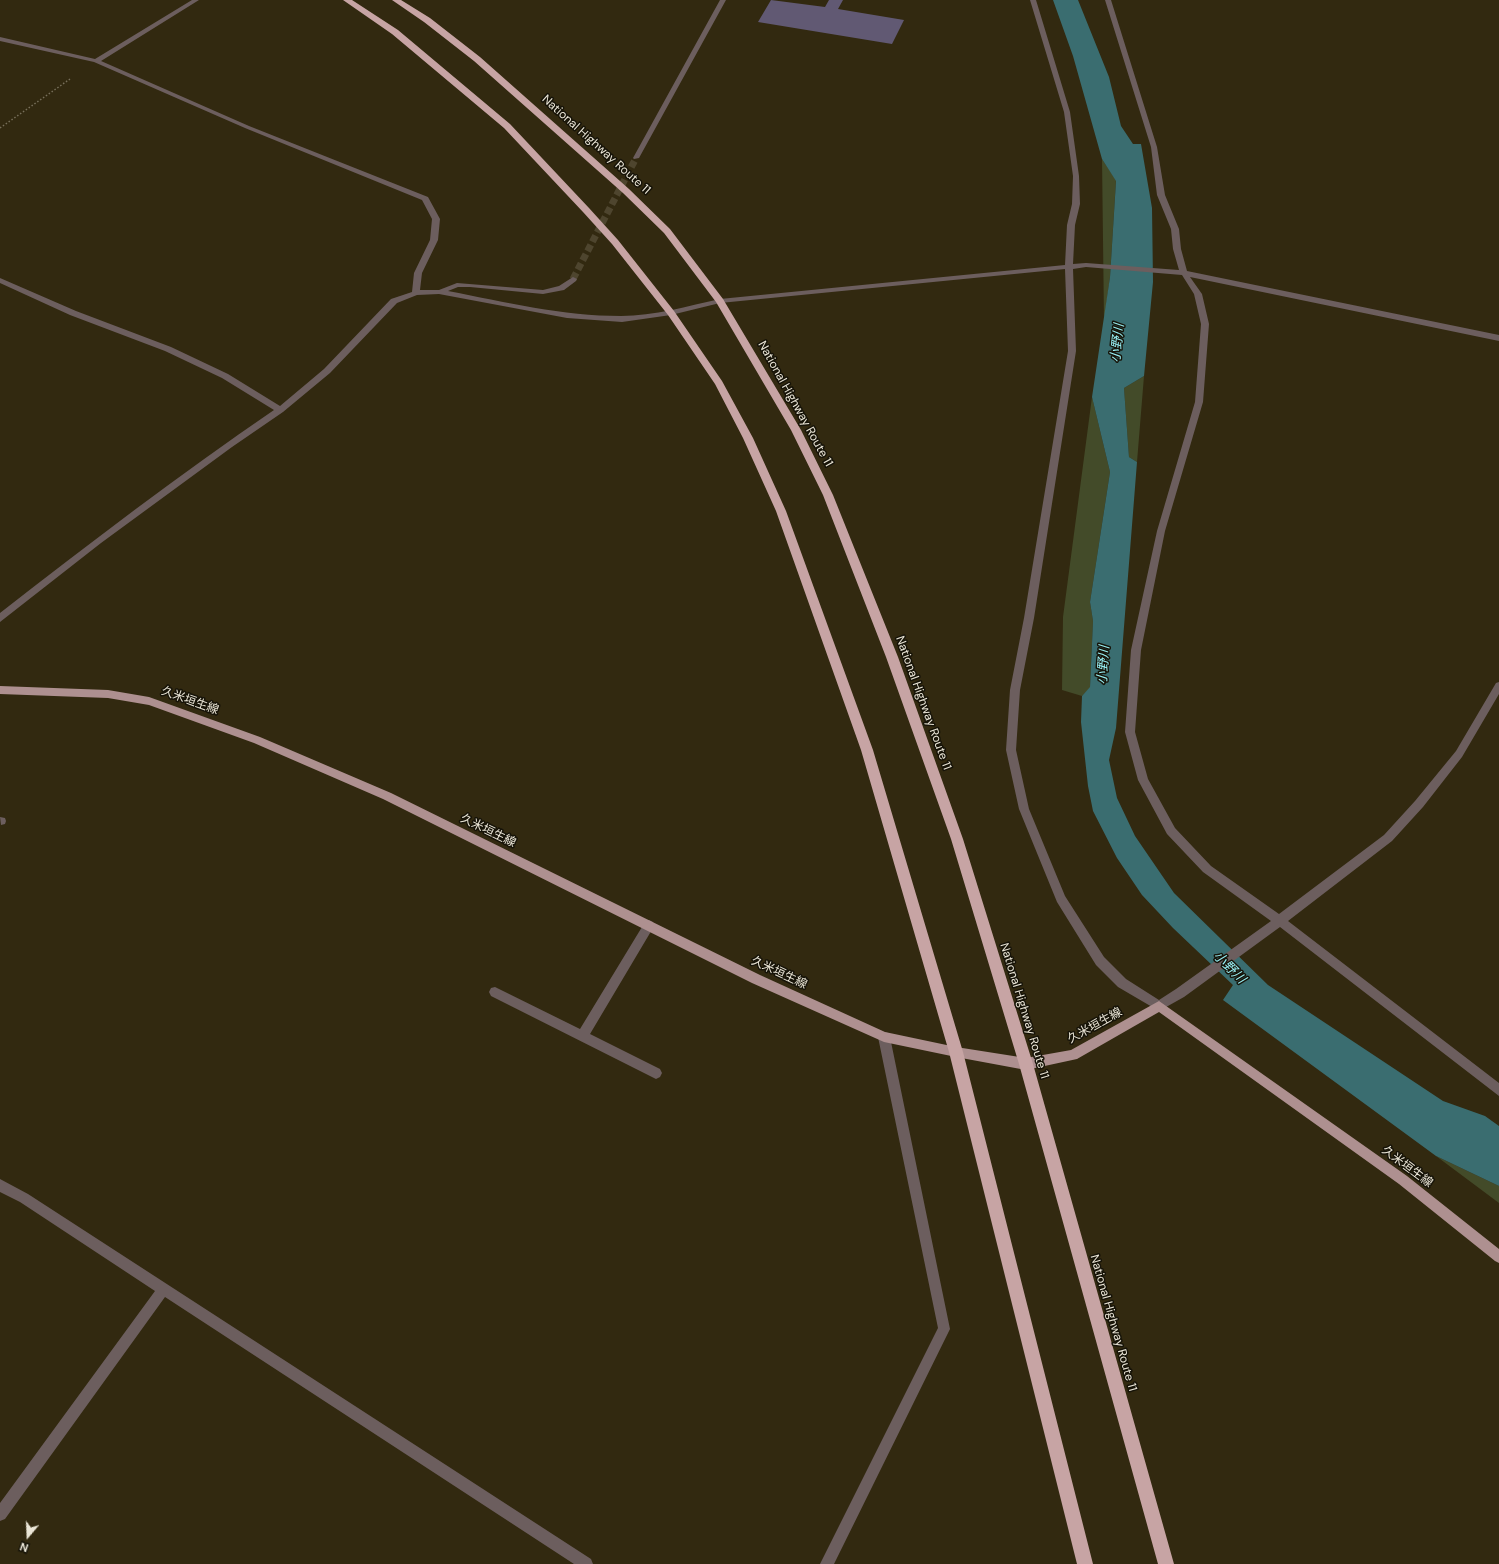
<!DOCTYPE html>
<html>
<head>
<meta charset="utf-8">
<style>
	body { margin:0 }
	#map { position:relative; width:1499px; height:1564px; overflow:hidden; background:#322910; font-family:"DM Sans",sans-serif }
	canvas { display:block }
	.north { position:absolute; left:8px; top:1516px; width:40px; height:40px; -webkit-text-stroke:3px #161308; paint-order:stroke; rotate:199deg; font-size:11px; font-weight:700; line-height:16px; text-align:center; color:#ebe6d7 }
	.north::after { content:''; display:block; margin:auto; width:14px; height:18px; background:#ebe6d7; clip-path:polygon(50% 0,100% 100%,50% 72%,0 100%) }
</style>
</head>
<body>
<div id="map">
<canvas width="1499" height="1564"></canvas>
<div class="north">N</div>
</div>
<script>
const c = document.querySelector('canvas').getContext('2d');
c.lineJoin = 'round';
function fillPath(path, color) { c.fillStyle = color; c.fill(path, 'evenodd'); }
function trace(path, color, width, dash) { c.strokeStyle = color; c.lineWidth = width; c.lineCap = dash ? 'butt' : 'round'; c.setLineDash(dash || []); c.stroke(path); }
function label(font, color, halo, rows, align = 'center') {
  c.font = font + ' "DM Sans","Noto Sans JP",sans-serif'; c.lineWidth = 3; c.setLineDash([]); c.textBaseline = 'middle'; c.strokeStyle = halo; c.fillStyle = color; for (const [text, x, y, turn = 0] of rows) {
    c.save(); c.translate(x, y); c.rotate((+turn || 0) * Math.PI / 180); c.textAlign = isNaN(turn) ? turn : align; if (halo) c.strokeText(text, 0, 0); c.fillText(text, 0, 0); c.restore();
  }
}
const green = new Path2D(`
	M1102,159L1116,180L1110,277L1104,321Z
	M1144,376L1137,462L1129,457L1124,388Z
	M1092,397L1110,472L1090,602L1093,621L1090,688L1082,696L1062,690L1063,617Z
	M1436,1156L1499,1186V1203Z`);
const water = new Path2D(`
	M1053,0H1078L1109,77L1121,126L1133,144H1141L1152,208L1153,282L1144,376L1124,388L1129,457L1137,462L1116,728L1109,760L1117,798L1135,836L1174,893L1268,985L1443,1101L1485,1116L1499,1126V1186L1436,1156L1223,1000L1233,985L1173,928L1142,895L1117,858L1093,811L1088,786L1081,722L1082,696L1090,687L1093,621L1090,602L1110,472L1092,397L1110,277L1116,181L1102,159L1073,56Z`);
const building = new Path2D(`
	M771,0L825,7L829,0H843L838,9L904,20L892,44L758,22Z`);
const minorTunnel = new Path2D(`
	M573,279L636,158`);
const path = new Path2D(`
	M0,128L70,79`);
const minor = new Path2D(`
	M192,0H199L101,61L249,126L428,197L440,219L438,240L422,273L420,290H439L457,283L543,290L559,286L573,277L577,279L576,281L564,290L543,294L470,287H458L448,291C505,302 563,316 621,316C654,316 688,306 720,299L1065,265L1067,225L1072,204L1073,176L1064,112L1030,0H1036L1070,112L1079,176L1080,204L1075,225L1073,264L1086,263L1179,270L1173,249L1171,229L1157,195L1151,147L1105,0H1111L1157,147L1165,195L1179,229L1181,249L1187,271L1499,335V341L1190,277L1202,294L1209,324L1203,402L1165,531L1141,650L1135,732L1148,779L1175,828L1211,866L1279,914L1384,835L1415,801L1456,751L1496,683L1499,682V694L1462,757L1423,807L1392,841L1288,921L1499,1083V1096L1280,927L1184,997L1159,1011L1118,987L1096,965L1057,902L1019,809L1006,750L1010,690L1024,618L1068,351L1065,269L720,303L671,315L622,322L567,318L439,294L417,295L397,303L330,373L283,412L232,447L101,543L0,622V613C90,543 180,474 274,410L222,378L165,351L70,315L0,283V278L76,311L171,347L228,374L280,406L324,369L391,299L412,292L414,273L430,240L432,219L422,200L245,128L94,62L0,41V37L95,59ZM1086,267L1182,275L1194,294L1201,324L1195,402L1157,531L1131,650L1125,732L1138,780L1167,834L1203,872L1271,921L1176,989L1159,1000L1126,979L1104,957L1065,896L1029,809L1016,750L1020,690L1034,618L1076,351L1073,269Z
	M720,0H726L639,158L634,159L633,158Z
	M0,817L5,818L6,821L5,824L1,825Z
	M649,920L653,922L654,925L653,928L590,1034L660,1069L662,1073L660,1077L656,1079L652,1077L491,996L489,992L491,988L495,987L580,1029L645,922Z
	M884,1032L888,1033L890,1037L950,1329L834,1564H820L938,1328L878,1037L880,1033Z
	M0,1179L28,1194L591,1559L593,1564H574L165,1297L5,1519L0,1521V1503L155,1291L20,1202L0,1192Z`);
const major = new Path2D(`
	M0,686L108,690L149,697L260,737L391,793L760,975L885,1032L956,1047L1026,1058L1071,1050L1159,1001L1407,1176L1499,1249V1263L1495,1261L1399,1184L1159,1012L1077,1059L1026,1070L956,1057L884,1042L752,983L383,799L254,743L149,705L108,698L0,694Z`);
const highway = new Path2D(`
	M343,0H352L398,30L510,124L589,208L618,240L674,311L722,381L753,438L786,511L873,750L963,1052L1093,1564H1077L949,1052L861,750L776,511L743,438L715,384L668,315L612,244L583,212L504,128L392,34Z
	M392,0H401L430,18L480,57L629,189L670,229L723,299L801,430L833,495L898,657L963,839L1033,1064L1174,1564H1158L1019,1064L951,839L886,657L823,495L791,430L716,302L664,233L623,193L474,61L424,22Z`);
const streetNames = [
	["National Highway Route 11",596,145,42],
	["National Highway Route 11",795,404,61],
	["久米垣生線",190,701,20],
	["National Highway Route 11",923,703,70],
	["久米垣生線",488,831,26],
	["久米垣生線",779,973,25],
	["National Highway Route 11",1024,1011,73],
	["久米垣生線",1095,1026,-29],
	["久米垣生線",1407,1167,37],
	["National Highway Route 11",1113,1323,74]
];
const waterNames = [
	["小野川",1118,343,-84],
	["小野川",1104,665,-86],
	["小野川",1229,968,45]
];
fillPath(green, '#434b29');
fillPath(water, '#3a6d70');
fillPath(building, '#615973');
trace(minorTunnel, '#4e452e', 7, [7, 3.5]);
trace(path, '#776f5a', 1.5, [1.5, 2]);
fillPath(minor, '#6c5e5e');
fillPath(major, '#ae9090');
fillPath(highway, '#c7a4a4');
label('12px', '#ebe6d7', '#161308', streetNames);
label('italic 13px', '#9af3f8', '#161308', waterNames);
</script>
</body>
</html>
